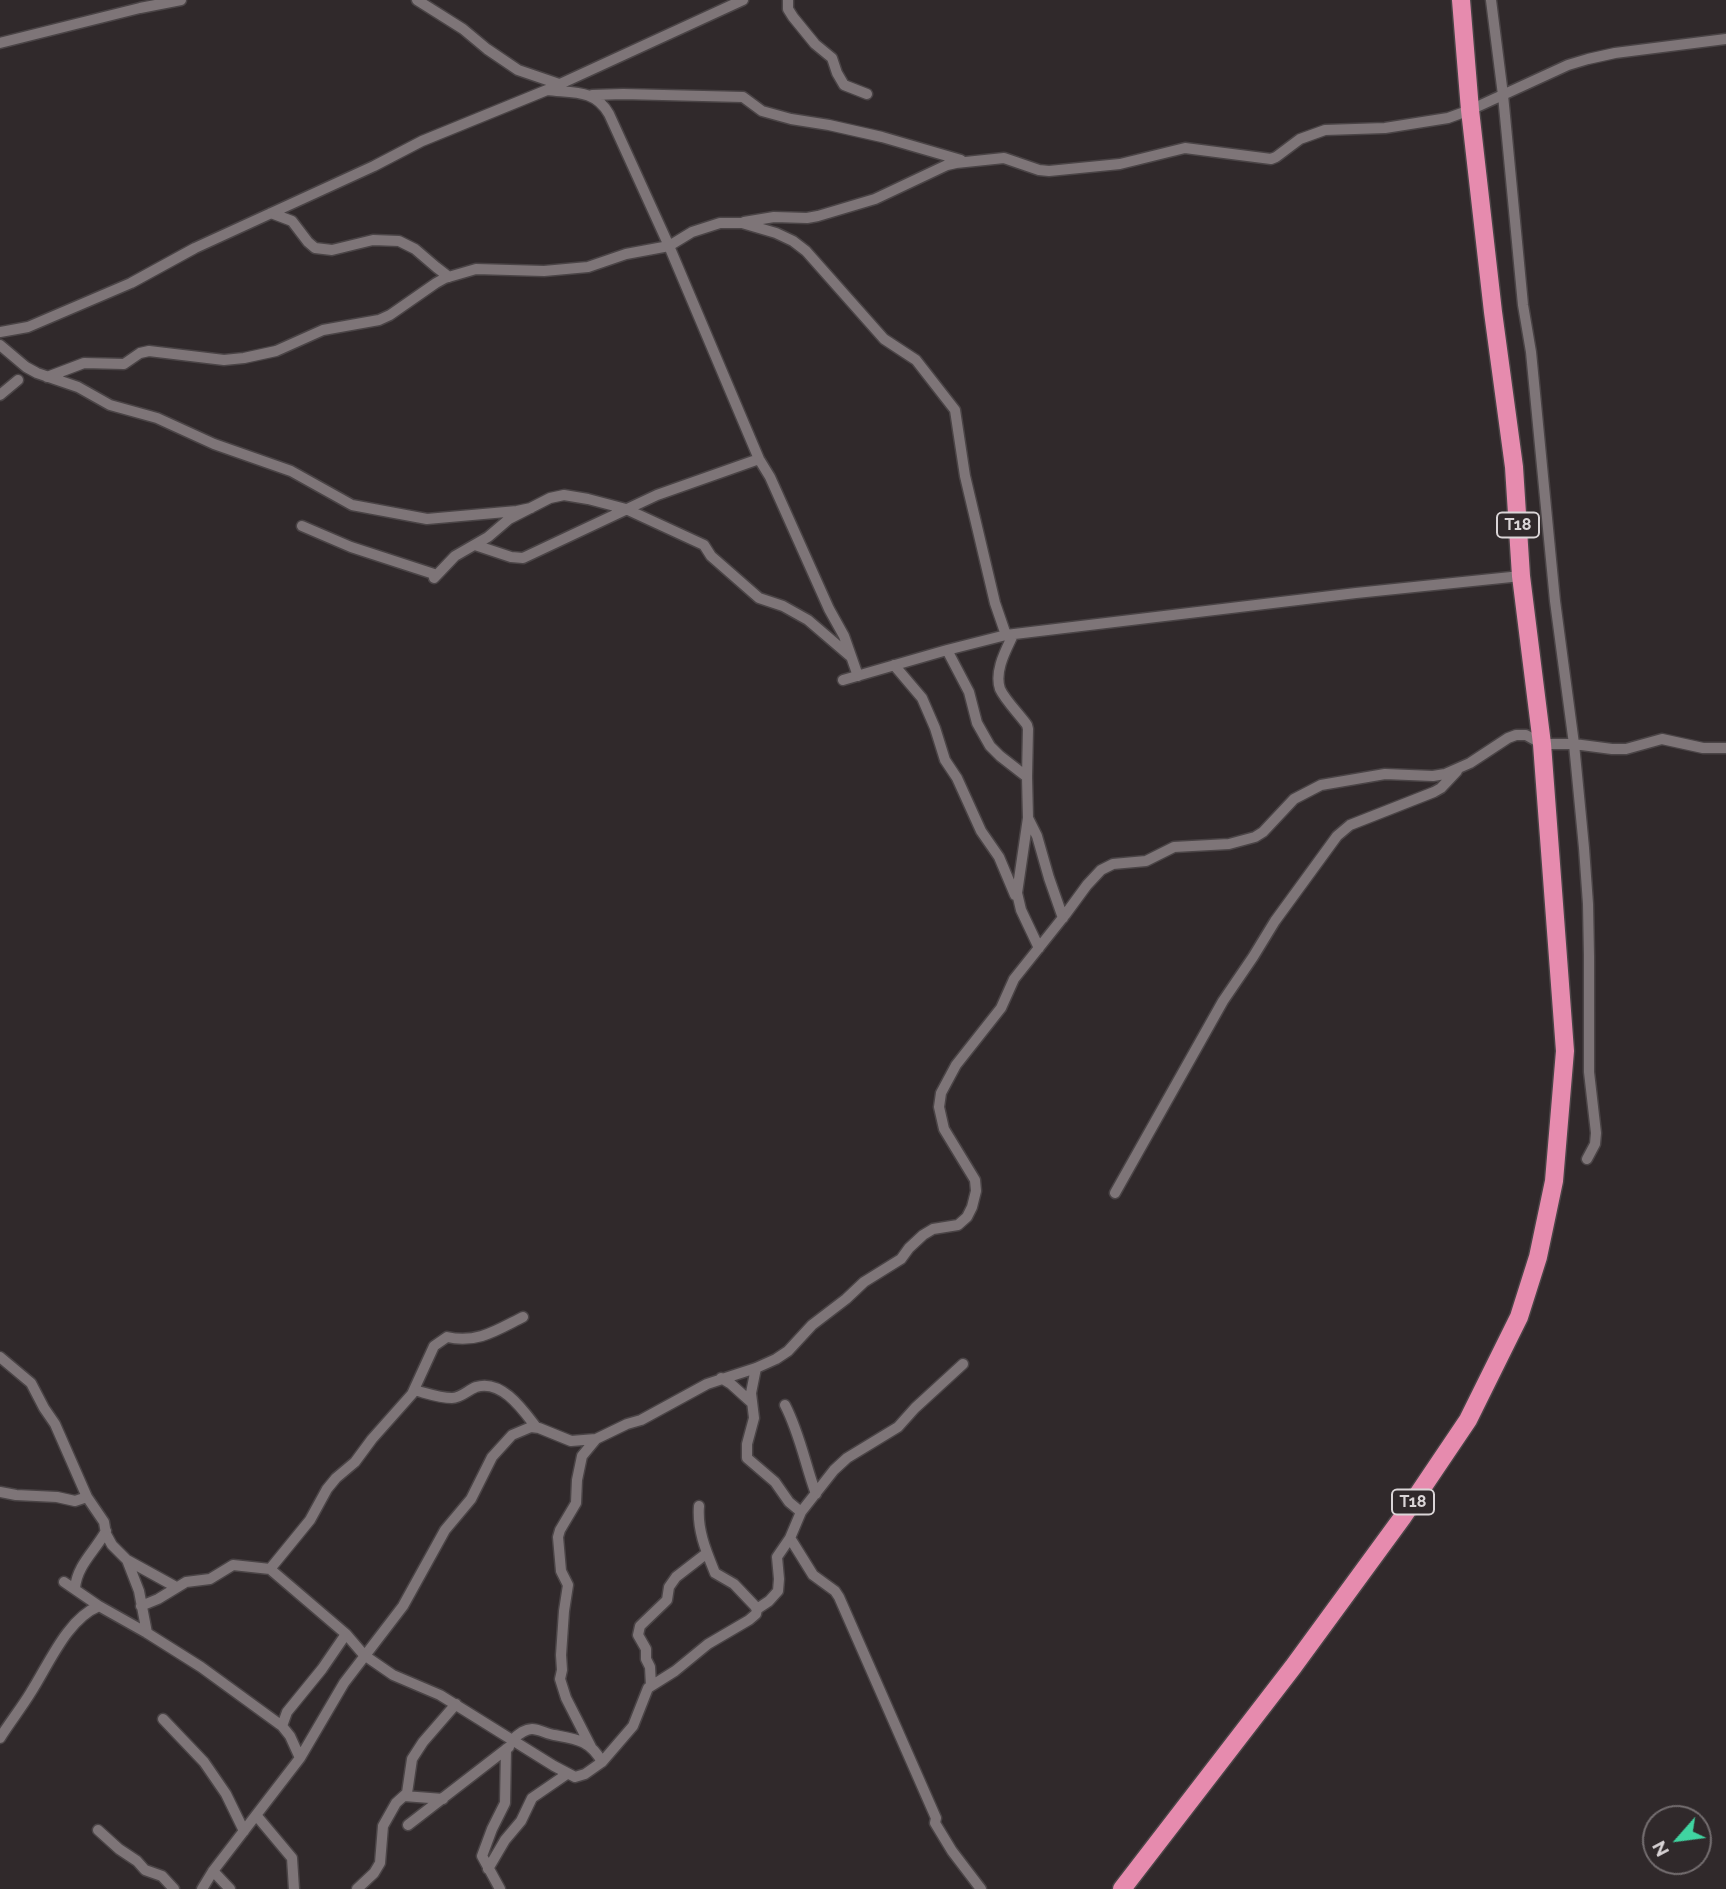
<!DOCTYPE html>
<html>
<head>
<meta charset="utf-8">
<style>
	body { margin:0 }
	#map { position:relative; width:1726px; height:1889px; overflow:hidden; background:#30292b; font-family:Raleway,sans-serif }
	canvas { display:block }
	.north { position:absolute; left:1642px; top:1805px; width:70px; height:70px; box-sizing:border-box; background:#30292b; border:2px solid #746e70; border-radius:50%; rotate:242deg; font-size:19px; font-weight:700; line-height:28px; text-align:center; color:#dad5d7 }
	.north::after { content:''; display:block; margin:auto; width:24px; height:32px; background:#40d4a1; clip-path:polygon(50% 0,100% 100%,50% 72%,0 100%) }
</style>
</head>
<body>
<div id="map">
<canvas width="1726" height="1889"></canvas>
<div class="north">N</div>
</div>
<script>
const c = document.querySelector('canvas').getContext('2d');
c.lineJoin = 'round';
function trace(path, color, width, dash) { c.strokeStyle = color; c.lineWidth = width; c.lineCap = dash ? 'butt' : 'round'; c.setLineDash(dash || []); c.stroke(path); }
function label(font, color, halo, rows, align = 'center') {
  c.font = font + ' Raleway,sans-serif'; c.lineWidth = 7; c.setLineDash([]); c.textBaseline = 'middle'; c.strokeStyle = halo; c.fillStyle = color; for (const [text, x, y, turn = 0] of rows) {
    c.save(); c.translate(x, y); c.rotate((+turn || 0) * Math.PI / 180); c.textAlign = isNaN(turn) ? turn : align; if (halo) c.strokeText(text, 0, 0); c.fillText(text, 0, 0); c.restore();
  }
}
const street = new Path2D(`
	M417,0L463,29L487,49L518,70L559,84
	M788,0V9L793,17L815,44L832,58L837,73L844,85L867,94
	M1491,0L1503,95L1523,305L1531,352L1555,601L1574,744L1584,848L1588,904L1589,956V1072L1596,1133L1595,1144L1587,1159
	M0,43L140,8L181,0
	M547,90C573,93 595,89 609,114L669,246L759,459L770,477L829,609L844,636L858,676
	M592,95L623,94L743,97L762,111L791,119L829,125L882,137L961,160
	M271,213L292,221L308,242L315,248L332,250L373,240L399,241L415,249L436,267L449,277
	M744,222L774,217L807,218L818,216L875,199L947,165L956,163L1004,158L1039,170L1049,171L1120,164L1185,148L1271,159L1276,157L1300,139L1325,130L1385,128L1448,118L1470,110L1568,65L1588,59L1615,53L1726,39
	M0,332L28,327L131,283L195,248L374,166L422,141L547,90L743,0
	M0,345L26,367L37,373L78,387L110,405L157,418L214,444L291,471L352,505L427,519L517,511L531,508
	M47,377L84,363L124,364L140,353L149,351L224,360L244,358L276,351L323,330L379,320L390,315L436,283L445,278L476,269L544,271L588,267L626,254L669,246L692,232L720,223H742L776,233L793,241L806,251L884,339L916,360L955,410L965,476L995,603L1006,635
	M0,395L18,380
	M302,526L351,547L437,575
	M475,545L511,557L523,558L657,495L759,459
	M434,578L455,556L488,537L509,519L550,498L564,495L588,499L626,509L704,545L711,556L759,598L783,606L808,620L850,656
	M1013,635C1006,650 994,671 1000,689C1005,700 1020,715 1027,725L1028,729L1027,777L1028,818L1017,893L1021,910L1039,948
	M947,650L969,692L977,723L990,746L1000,756L1027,777
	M894,665L922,698L935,728L945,760L957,778L981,831L999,857L1015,895
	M843,680L947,650L1006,635L1356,593L1521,576
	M1028,818L1037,836L1049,878L1063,918
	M1115,1193L1223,1001L1253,957L1275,921L1337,836L1350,825L1434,792L1441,788L1457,771
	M0,1357L31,1383L44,1408L55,1424L87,1497L104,1522L106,1534L112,1545L127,1560L176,1587
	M756,1368L751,1393L754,1418L747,1444V1458L775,1482L789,1502L801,1512
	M721,1378L731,1384L752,1403
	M414,1390C426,1393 439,1398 452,1398C461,1398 468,1390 476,1387C502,1379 523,1410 536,1427
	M785,1405C800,1434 805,1464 816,1494
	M0,1492L16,1495L57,1497L75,1501L87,1497
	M790,1538L813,1575L835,1591L839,1597L936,1818L935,1823L952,1851L981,1889
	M127,1560L139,1591L147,1633
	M270,1569L310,1520L327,1489L336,1478L355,1462L372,1439L412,1394L434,1346L447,1337C477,1344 497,1330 523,1317
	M64,1582L99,1606L147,1633L201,1667L282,1726L290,1736L300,1758
	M75,1588C77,1565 95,1551 106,1531
	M141,1606L158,1599L186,1582L210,1579L233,1565L270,1569L346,1634L364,1655L393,1675L440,1695L554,1766L575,1777L585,1774L602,1762L633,1726L648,1688L675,1671L708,1644L749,1620L756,1614L757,1609L754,1605L734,1584L715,1573C706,1551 697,1530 699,1506
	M757,1609L769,1601L778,1591L779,1579L777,1557L790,1538L801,1512L834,1470L847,1458L898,1427L915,1408L963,1364
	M651,1686L650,1667L646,1659V1649L638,1635L640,1626L667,1600L669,1587L676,1577L707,1553
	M163,1719L204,1762L226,1794L244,1831
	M282,1726L287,1712L322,1669L346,1634
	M0,1738C10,1722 22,1707 31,1692C49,1664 67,1619 99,1606
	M512,1740C518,1735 524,1729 532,1729C539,1729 547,1734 554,1735C576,1739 590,1740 602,1762
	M591,1747L566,1698L560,1679L562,1670L561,1655L564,1611L568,1585L561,1571L558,1537L560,1530L576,1503L577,1480L582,1456L596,1439
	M404,1796L443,1799
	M256,1815L292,1858L294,1889
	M408,1825L509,1747
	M98,1830L119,1849L137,1861L145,1870L162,1876L174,1889
	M488,1869L505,1840L521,1821L532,1798L567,1774
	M213,1871L230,1889
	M202,1889L213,1871L300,1758L344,1683L403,1606L445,1530L471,1499L492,1457L512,1435L531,1427L539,1428L571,1441L596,1439L627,1424L641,1420L707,1384L756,1368L776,1359L788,1351L812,1325L846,1299L864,1282L901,1259L909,1248L923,1235L933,1229L958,1225L967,1217L972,1207L976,1191L975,1180L944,1129L939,1107L941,1093L956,1065L1001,1008L1014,979L1065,915L1087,885L1101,870L1113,864L1146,861L1174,847L1229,844L1255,837L1263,832L1294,799L1321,785L1385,774L1433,776L1445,774L1470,763L1508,738L1516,735H1526L1542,744H1574L1612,749H1626L1662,739L1703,748H1726
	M357,1889L374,1873L380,1863L383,1826L396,1803L407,1793L412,1759L423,1742L456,1704
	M500,1889L482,1856L492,1829L505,1803L506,1749`);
const highway = new Path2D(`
	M1122,1889L1293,1667L1402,1518L1468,1420L1519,1317L1538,1257L1554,1181L1565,1051L1542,744L1521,576L1514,467L1493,312L1470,110L1461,0`);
const shields = [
	[1518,525,42],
	[1413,1502,42]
];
const shieldNames = [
	["T18",1518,525],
	["T18",1413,1502]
];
trace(street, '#4a4446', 13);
trace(highway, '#4a4446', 21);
trace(street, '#7e7578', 10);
trace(highway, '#e68bae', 18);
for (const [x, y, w] of shields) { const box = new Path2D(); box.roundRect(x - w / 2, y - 12.5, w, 25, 5); c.fillStyle = '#30292b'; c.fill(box); trace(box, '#dad5d7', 2); }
label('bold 16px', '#dad5d7', null, shieldNames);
</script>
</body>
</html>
